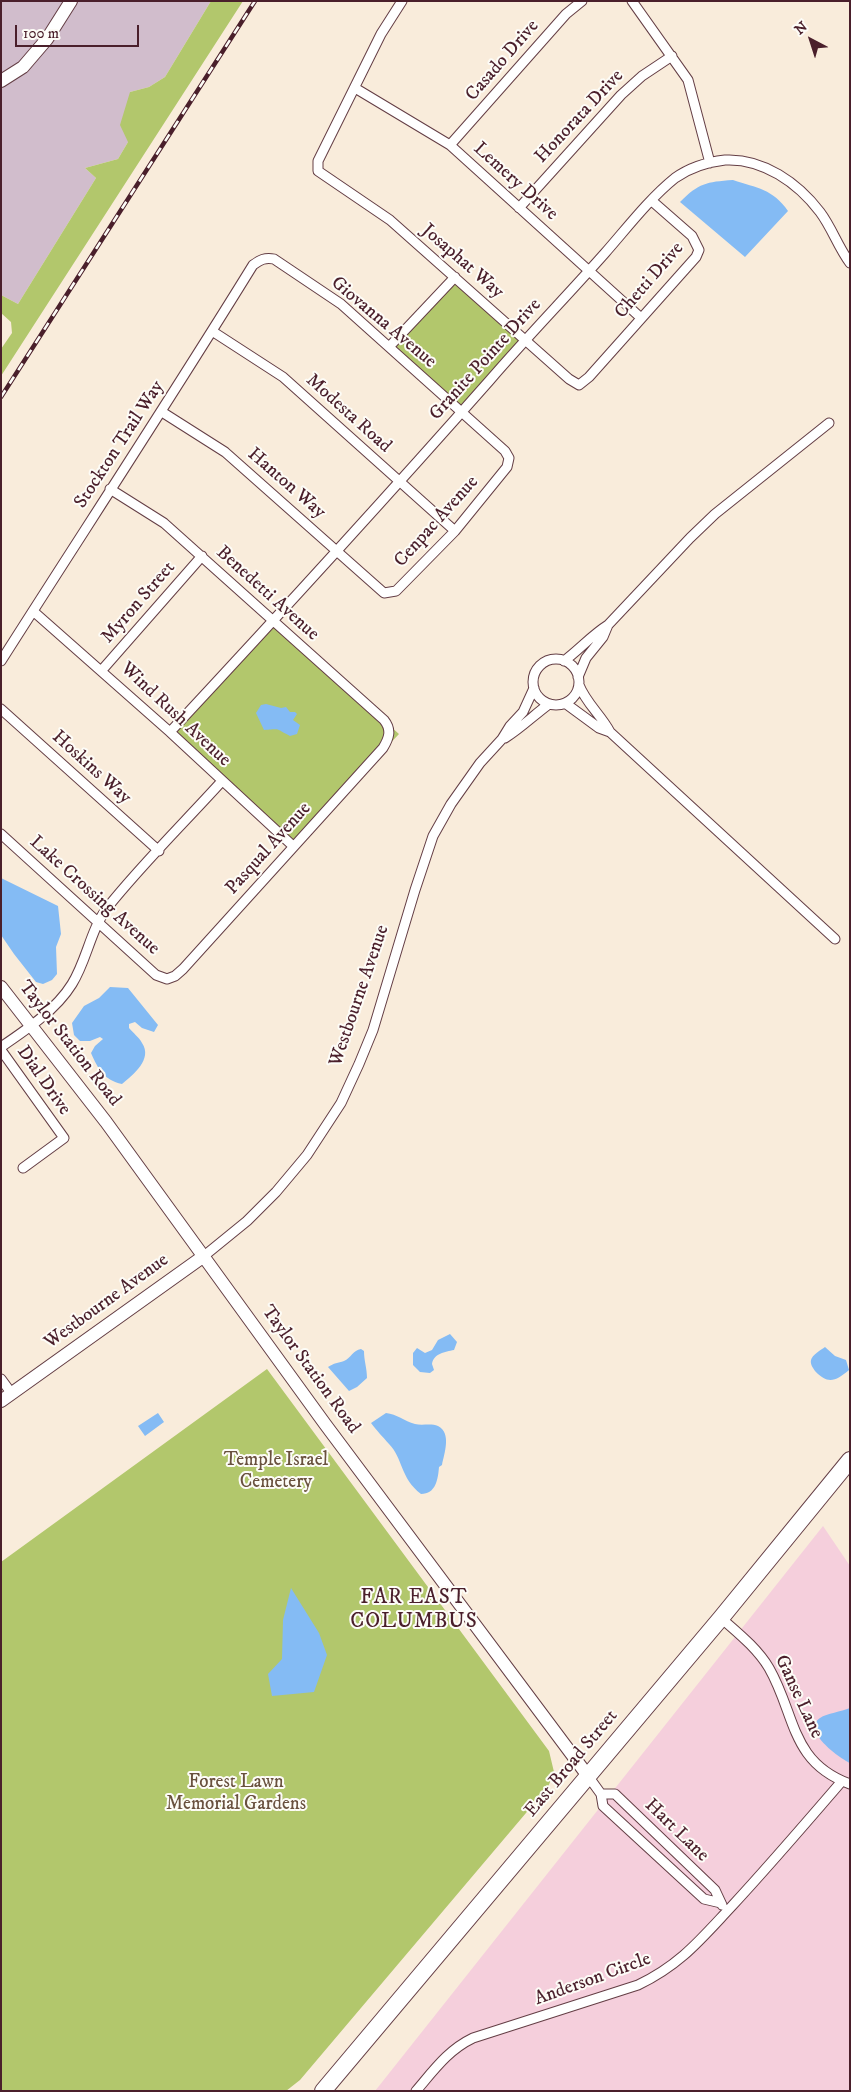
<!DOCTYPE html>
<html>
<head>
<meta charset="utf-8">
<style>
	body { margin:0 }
	#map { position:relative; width:851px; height:2092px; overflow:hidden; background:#f9ecdb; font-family:"IM FELL DW Pica",serif }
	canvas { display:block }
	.frame { position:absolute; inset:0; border:2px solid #4a1f2b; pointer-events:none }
	.north { position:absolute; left:786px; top:15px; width:50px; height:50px; -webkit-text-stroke:4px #fdfcf7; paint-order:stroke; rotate:320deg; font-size:14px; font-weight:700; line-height:20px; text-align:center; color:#4a1f2b }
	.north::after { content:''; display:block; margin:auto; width:18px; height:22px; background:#4a1f2b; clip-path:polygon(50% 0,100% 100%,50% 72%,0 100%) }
	.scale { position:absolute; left:15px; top:25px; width:124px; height:22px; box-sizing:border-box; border:2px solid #4a1f2b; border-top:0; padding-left:6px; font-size:15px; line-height:18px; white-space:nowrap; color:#4a1f2b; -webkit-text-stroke:4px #fdfcf7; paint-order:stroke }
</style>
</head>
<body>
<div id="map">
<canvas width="851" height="2092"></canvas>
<div class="frame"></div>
<div class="north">N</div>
<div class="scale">100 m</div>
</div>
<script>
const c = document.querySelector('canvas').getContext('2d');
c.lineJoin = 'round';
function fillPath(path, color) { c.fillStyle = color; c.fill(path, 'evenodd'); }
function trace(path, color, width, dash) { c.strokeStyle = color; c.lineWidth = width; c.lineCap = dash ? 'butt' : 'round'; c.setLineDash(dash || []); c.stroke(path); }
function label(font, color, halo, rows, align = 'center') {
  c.font = font + ' "IM FELL DW Pica",serif'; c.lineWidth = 4; c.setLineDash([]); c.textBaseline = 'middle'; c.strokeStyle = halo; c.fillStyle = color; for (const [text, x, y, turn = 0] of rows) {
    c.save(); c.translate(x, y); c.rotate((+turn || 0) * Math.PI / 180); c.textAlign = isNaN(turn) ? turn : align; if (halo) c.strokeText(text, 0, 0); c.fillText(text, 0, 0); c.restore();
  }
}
const built = new Path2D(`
	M823,1526L850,1566V2091H375Z`);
const industrial = new Path2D(`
	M1,1H211L165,77L149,87L130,92L128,142L118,159L85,168L96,178L18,304L1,295Z`);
const green = new Path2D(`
	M211,1H243L1,376V349L12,333L11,322L1,313V295L18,304L96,178L85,168L118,159L128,142L120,125L130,92L149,87L165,77Z
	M455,277L526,339L462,412L389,347Z
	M272,621L399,734L293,846L170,732Z
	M267,1369L549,1751L554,1772L548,1787L300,2080L286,2091H1V1562Z`);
const water = new Path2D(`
	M733,180C757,188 773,189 788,211L745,257L680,202C699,183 706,182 733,180Z
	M266,704L281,708L286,707L290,712H295L297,714L293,720L300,725L297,734L290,736C274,728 282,729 264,730L256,713L261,705Z
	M1,878L58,906L61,934L56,947L57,974L52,980L43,984L36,982L14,954L1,935Z
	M110,987L128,988L158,1025L154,1032L142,1028L135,1022L129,1024V1028C133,1033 139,1037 142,1043C153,1059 133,1075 122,1084C104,1080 98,1069 91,1053L95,1046L103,1039L100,1037L90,1041H80L74,1035L72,1023L84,1006L99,998Z
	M450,1334L457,1342L454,1350C445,1352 434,1353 432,1364L434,1370L430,1373L420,1372L413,1365V1353L417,1348L425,1353L432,1350L438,1340Z
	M825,1347L835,1356L846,1360L849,1370C836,1381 828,1385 815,1371C813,1368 810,1364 811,1360C812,1355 821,1350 825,1347Z
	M361,1349L364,1351C364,1361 367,1368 367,1378L357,1387L349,1391L328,1367C334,1363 338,1363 344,1361C351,1358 353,1350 361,1349Z
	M158,1413L164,1422L145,1436L138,1426Z
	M386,1413C397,1414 404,1421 415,1424C422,1426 431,1423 438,1426C452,1433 444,1454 442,1465L439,1467C438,1479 436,1494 421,1494C400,1478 403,1458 389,1444C382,1436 378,1432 371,1423Z
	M291,1588L319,1633L327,1655L314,1692L272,1696L268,1674L282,1659L283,1620Z
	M850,1708V1763C839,1758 801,1730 820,1718C827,1713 841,1712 850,1708Z`);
const street = new Path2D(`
	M402,1L381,34L318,161V171L390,220L569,379L579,385L589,377L696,257L699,250L692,236L652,201
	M632,1L688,80L710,163
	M355,88L450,145L640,317
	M450,145L566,14L582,1
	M519,208L621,95L642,76L672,56
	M212,331L283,377L455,531
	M389,347L455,277
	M33,611L170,732L293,846
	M608,625L690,538L715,514L829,423
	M533 682a23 23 0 1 1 46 0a23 23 0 1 1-46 0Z
	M1,661C85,529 171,398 253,265C260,260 265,257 274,259L341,304L505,451L509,458L507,467L455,531L396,591L384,593L225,452L162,412
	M564,661C580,649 592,635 608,625L603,637L586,658L578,677
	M102,670L202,556
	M565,703L599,728L610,732C601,715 586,703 579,685
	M1,709L159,851
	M170,732C278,616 385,499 490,380C527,337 567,296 605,253C627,228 649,199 675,178C689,168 708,162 725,160C763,158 798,183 820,212C832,228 838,247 850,263
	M610,732L835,939
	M505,738C521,728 534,715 549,704
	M1,834L156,975L167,979L175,976L183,969L383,748C389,738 392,730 384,720L164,523L110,489
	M1,1047C26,1030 56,1010 72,984C87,960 90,931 107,908C142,864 184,823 222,781
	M1,1050L64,1138L23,1168
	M204,1256L247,1221L276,1192L307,1155L341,1103L359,1064L373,1030L415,890L433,836L451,804L480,763L502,739L510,726L523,712L534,688
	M1,1379L12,1394
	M721,1618C738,1633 757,1648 769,1668C796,1715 790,1762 850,1784
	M588,1776L601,1794L603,1806L704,1899L721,1903
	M601,1794H615L715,1890L722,1905
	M416,2091C434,2070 448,2050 473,2038L638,1985C680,1965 700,1940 731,1907C769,1866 805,1824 842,1781`);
const secondary = new Path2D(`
	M1,81L23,67L47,39L71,1
	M1,987L106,1122L325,1424L588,1776
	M1,1401L204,1256`);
const highway = new Path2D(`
	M323,2091L721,1618L850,1460`);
const rail = new Path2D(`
	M1,397L255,1`);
const streetNames = [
	["Casado Drive",503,61,-49],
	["Honorata Drive",580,117,-47],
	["Lemery Drive",515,182,42],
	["Josaphat Way",462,262,41],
	["Chetti Drive",650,281,-49],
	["Giovanna Avenue",383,323,40],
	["Granite Pointe Drive",486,360,-48],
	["Modesta Road",348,414,42],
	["Stockton Trail Way",120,445,-57],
	["Hanton Way",286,484,41],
	["Cenpac Avenue",437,522,-48],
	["Benedetti Avenue",267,594,42],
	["Myron Street",139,603,-49],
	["Wind Rush Avenue",175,715,43],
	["Hoskins Way",91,768,42],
	["Pasqual Avenue",269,849,-48],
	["Lake Crossing Avenue",94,896,42],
	["Westbourne Avenue",360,996,-71],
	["Taylor Station Road",69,1044,52],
	["Dial Drive",43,1081,55],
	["Westbourne Avenue",107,1302,-36],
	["Taylor Station Road",310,1370,54],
	["Ganse Lane",798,1697,65],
	["East Broad Street",572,1764,-50],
	["Hart Lane",676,1831,44],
	["Anderson Circle",593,1980,-20]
];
const parkNames = [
	["Temple Israel",276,1461],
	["Cemetery",276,1483],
	["Forest Lawn",236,1783],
	["Memorial Gardens",236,1805]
];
const quarterNames = [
	["FAR EAST",414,1599],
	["COLUMBUS",414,1623]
];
fillPath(built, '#f5cfdc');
fillPath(industrial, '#d1bdcc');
fillPath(green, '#b2c76c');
fillPath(water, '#84bbf4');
trace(street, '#643e45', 11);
trace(secondary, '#643e45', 14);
trace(highway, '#643e45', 18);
trace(street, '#fff', 9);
trace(secondary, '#fff', 12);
trace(highway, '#fff', 16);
trace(rail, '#4a1f2b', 4.5);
trace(rail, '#fdfcf7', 2.5, [8]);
label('19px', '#4a1f2b', '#fdfcf7', streetNames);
label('19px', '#69513e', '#fdfcf7', parkNames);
c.letterSpacing = '1px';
label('21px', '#4a1f2b', '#fdfcf7', quarterNames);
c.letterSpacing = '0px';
</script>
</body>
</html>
